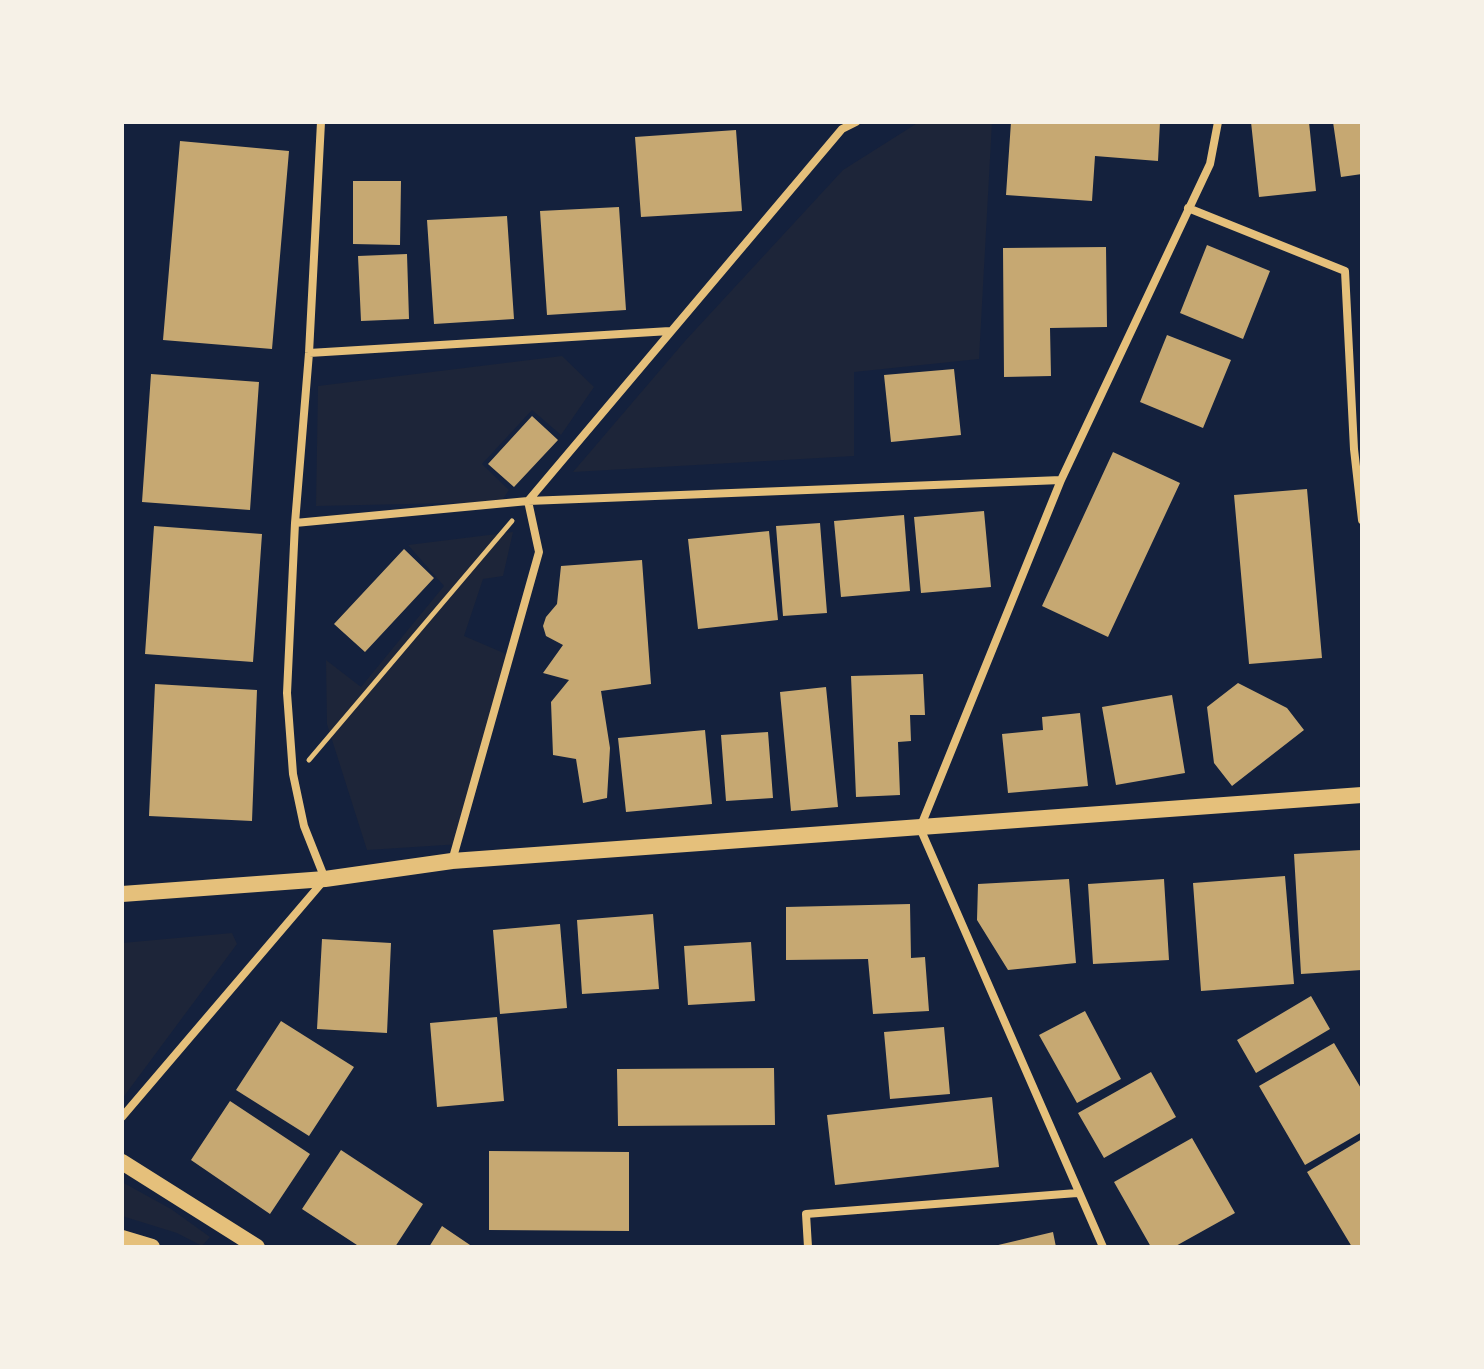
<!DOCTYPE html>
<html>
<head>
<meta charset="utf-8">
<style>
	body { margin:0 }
	#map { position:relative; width:1484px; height:1369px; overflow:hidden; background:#14213d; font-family:"Open Sans",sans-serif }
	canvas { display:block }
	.frame { position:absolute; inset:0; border:124px solid #f6f1e7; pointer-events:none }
</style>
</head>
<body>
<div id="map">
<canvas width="1484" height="1369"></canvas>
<div class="frame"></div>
</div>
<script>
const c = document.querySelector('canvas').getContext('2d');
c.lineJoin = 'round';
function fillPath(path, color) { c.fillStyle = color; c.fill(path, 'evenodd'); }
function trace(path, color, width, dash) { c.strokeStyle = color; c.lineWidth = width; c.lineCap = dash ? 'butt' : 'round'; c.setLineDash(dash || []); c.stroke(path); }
const green = new Path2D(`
	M919,122H992L979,359L854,372V456L573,472L685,341L843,170Z
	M562,356L594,387L561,435L532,410L482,464L509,490L501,502L316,506L318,386Z
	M513,532L503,576L483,579L464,636L513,657L461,844L367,850L327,724L326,660L361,687L444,586L408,545Z
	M232,933L237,944L122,1099V943Z
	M122,1182L171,1209L210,1237L202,1246L177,1233L122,1216Z`);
const building = new Path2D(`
	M1011,122H1160L1158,161L1095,156L1092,201L1006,195Z
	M1251,122H1309L1316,191L1259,197Z
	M1333,122H1362V174L1341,177Z
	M736,130L742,211L641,217L635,137Z
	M180,141L289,151L272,349L163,340Z
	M353,181H401L400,245L353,244Z
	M619,207L626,310L547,315L540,211Z
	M507,216L514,319L434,324L427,220Z
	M1207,245L1270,271L1243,339L1180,313Z
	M1106,247L1107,327L1050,328L1051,376L1004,377L1003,248Z
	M407,254L409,319L361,321L358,256Z
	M1167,335L1231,360L1203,428L1140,402Z
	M954,369L961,435L891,442L884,375Z
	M151,374L259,382L250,510L142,502Z
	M532,416L558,440L514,487L488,464Z
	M1113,452L1180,483L1108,637L1042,606Z
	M1307,489L1322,658L1249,664L1234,495Z
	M984,511L991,587L921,593L914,517Z
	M904,515L910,591L841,597L834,521Z
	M820,523L827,613L783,616L776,526Z
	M154,526L262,534L253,662L145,654Z
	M769,531L778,620L698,629L688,539Z
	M404,549L434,578L365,652L334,624Z
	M642,560L651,684L601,691L610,748L607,798L583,803L576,759L553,755L551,702L569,680L543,673L563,645L546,636L543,626L546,617L557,604L561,566Z
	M923,674L925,715H910L911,741L898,742L900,795L856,797L851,676Z
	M1238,683L1287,708L1304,730L1232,786L1214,763L1207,707Z
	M155,684L257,690L252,821L149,816Z
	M826,687L838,807L791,811L780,692Z
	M1172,695L1185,773L1116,785L1102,707Z
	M1080,713L1088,786L1008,793L1002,734L1043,730L1042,717Z
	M705,730L712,804L626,812L618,738Z
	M768,732L773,798L726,801L721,735Z
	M1362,850V970L1301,974L1294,854Z
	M1285,876L1294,984L1201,991L1193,883Z
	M1069,879L1076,963L1008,970L977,920L978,884Z
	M1164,879L1169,960L1093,964L1088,884Z
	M910,904L911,958L925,957L929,1011L873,1014L868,959L786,960V907Z
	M653,914L659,989L582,994L577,920Z
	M560,924L567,1008L500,1014L493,930Z
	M322,939L391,943L387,1033L317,1029Z
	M751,942L755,1001L688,1005L684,946Z
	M1311,996L1330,1029L1256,1073L1237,1040Z
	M1085,1011L1121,1079L1077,1103L1039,1035Z
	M497,1017L504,1101L437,1107L430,1023Z
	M281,1021L354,1067L309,1136L236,1090Z
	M944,1027L950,1094L890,1099L884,1032Z
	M1334,1043L1362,1090V1132L1305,1165L1259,1086Z
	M774,1068L775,1125L618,1126L617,1069Z
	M1151,1072L1176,1117L1104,1158L1078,1113Z
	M992,1097L999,1167L835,1185L827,1115Z
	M230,1101L310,1154L270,1214L191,1160Z
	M1192,1138L1235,1213L1174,1247H1151L1114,1182Z
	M1362,1139V1247H1352L1307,1172Z
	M341,1150L423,1204L395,1247H360L302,1209Z
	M489,1151L629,1152V1231L489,1230Z
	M442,1226L473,1247H429Z
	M1053,1232L1056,1247H994V1246Z`);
const path = new Path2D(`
	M309,760L512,521`);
const minor = new Path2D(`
	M1188,208L1345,271L1354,449L1362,520
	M309,353L670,331
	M295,523L528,501L842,129L856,122
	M452,861L539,552L528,501L1061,480
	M122,1117L325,879L304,826L293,774L287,693L295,523L309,353L321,122
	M808,1247L806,1214L1077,1193
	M1103,1247L920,828L1061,480L1210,164L1218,122`);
const secondary = new Path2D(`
	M122,894L325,879L452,861L1362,795
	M122,1162L257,1247
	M122,1238L152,1247`);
fillPath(green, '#1d2539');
fillPath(building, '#c6a872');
trace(path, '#e5c07b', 5);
trace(minor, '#e5c07b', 8);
trace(secondary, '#e5c07b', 16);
</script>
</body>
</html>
